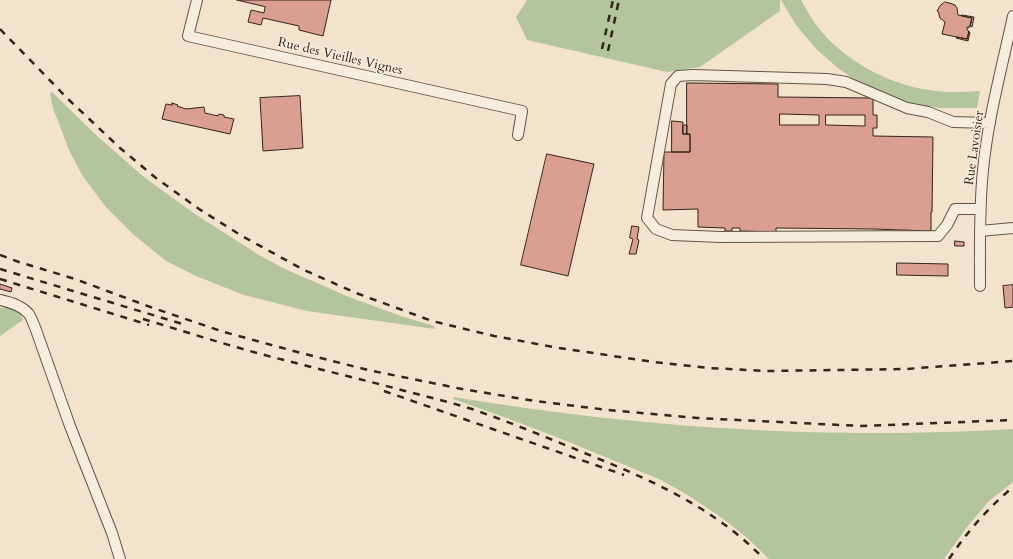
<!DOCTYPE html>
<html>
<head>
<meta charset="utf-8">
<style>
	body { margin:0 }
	canvas { display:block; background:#f3e3cc }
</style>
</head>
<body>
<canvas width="1013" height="559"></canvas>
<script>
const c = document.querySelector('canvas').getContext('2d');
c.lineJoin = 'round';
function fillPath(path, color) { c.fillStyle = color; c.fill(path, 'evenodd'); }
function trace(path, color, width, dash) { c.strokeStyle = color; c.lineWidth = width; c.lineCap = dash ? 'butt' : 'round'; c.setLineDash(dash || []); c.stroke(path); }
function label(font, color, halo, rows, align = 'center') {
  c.font = font + ' Cardo,serif'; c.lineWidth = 3; c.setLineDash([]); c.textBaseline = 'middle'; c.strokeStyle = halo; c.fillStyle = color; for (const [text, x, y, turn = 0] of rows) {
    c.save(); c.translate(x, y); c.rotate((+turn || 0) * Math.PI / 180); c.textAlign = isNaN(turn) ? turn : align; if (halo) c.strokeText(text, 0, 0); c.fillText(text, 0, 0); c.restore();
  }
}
const green = new Path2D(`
	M527,0H780V11L700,67L667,72L527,40L516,17Z
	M781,0H801C806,9 811,18 817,26C842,59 887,84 929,90C946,93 963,92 980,91L977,108H939L908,103L859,83L838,68L817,50L796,25Z
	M52,92L96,135L144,177L195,214L259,255L283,268L349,297L401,316L434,326L435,329L307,311L244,295L196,276L166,261L134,235L105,206L82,175L69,150L53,108L50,93Z
	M9,307L19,311L23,320L0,336V308Z
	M454,397C639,428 826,440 1013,429V482L989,501L967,527L944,559H769L745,536L718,515L686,494L661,480L569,442L520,423L476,407L453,399Z`);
const building = new Path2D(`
	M237,0H331L323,36L299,30V26L263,18L261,25L248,22L251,10L264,13L265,7Z
	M945,2L949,3L955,5L957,8L958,15L972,18L970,26H969V28L967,27V29L968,30V31L969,32L967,39L942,34L945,22L940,18L938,11H937L940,6Z
	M962,15L974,17L972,27L970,26L972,18L962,16Z
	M969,32H970L968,41L956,38L957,37L967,39Z
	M687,83L778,84V97L873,98V115H877V128H873V136L933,137L932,212H931V231L873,229L776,228V232L740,231V228H732V231H725V228L698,227V209L663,210L664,152H690V134H687ZM780,114L819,115V125H780ZM826,115H865V126L826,125Z
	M300,96L303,148L263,151L260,98Z
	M172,103L178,105L177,106L186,109L204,107L205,113L218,116L219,114L224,115V117L234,119L230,134L162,119L166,104L172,105Z
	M672,121L683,122V134H690V152H672Z
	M683,125H687V134H683Z
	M547,154L594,164L568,276L521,265Z
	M632,226L639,227L637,239L639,240L636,254H629L633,239L630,238Z
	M955,241L964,242V246H955Z
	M897,263L948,264V276L897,275Z
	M0,284L12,288L11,292L0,289Z
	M1013,285V307L1005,308L1003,286Z`);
const minor = new Path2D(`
	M197,0L188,36L522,111L518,135
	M980,209H955L947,225L938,236L721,237L672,235L656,229L647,218L671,84L678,76L693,75L827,79L846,82L907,108L928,112L953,122L990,123
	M980,231L1013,228
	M980,286C980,247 979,209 983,170C988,118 1002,67 1013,16
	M0,300C10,302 22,306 29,314C32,319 34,325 36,330L70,426L112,533L120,559`);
const rail = new Path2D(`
	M0,29L68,99L120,148L156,178L199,209L242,236L304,270L356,293L432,321L494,336L559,348L654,362L709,368L767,371L906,369L1013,361
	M602,49L613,0
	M608,51L619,0
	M0,255L19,262L75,279L153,308L224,332L301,353L368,370L462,389L535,401L608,410L697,418L861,426L1013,420
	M0,269L186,325
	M0,279L149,325
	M143,319C193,334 242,350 292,362C326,371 360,379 394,388C420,395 446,401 472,409C509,422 546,437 582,452C649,479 714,507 764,559
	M384,391L624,475
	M949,559C967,532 988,508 1013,487`);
const streetNames = [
	["Rue des Vieilles Vignes",340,57,13],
	["Rue Lavoisier",975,148,-82]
];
fillPath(green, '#b4c59d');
fillPath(building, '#da9f90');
trace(building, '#322519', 1);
trace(minor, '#625446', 12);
trace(minor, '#f7edde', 10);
trace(rail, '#322519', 2.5, [7, 7]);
label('13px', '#322519', '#f7edde', streetNames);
</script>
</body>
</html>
